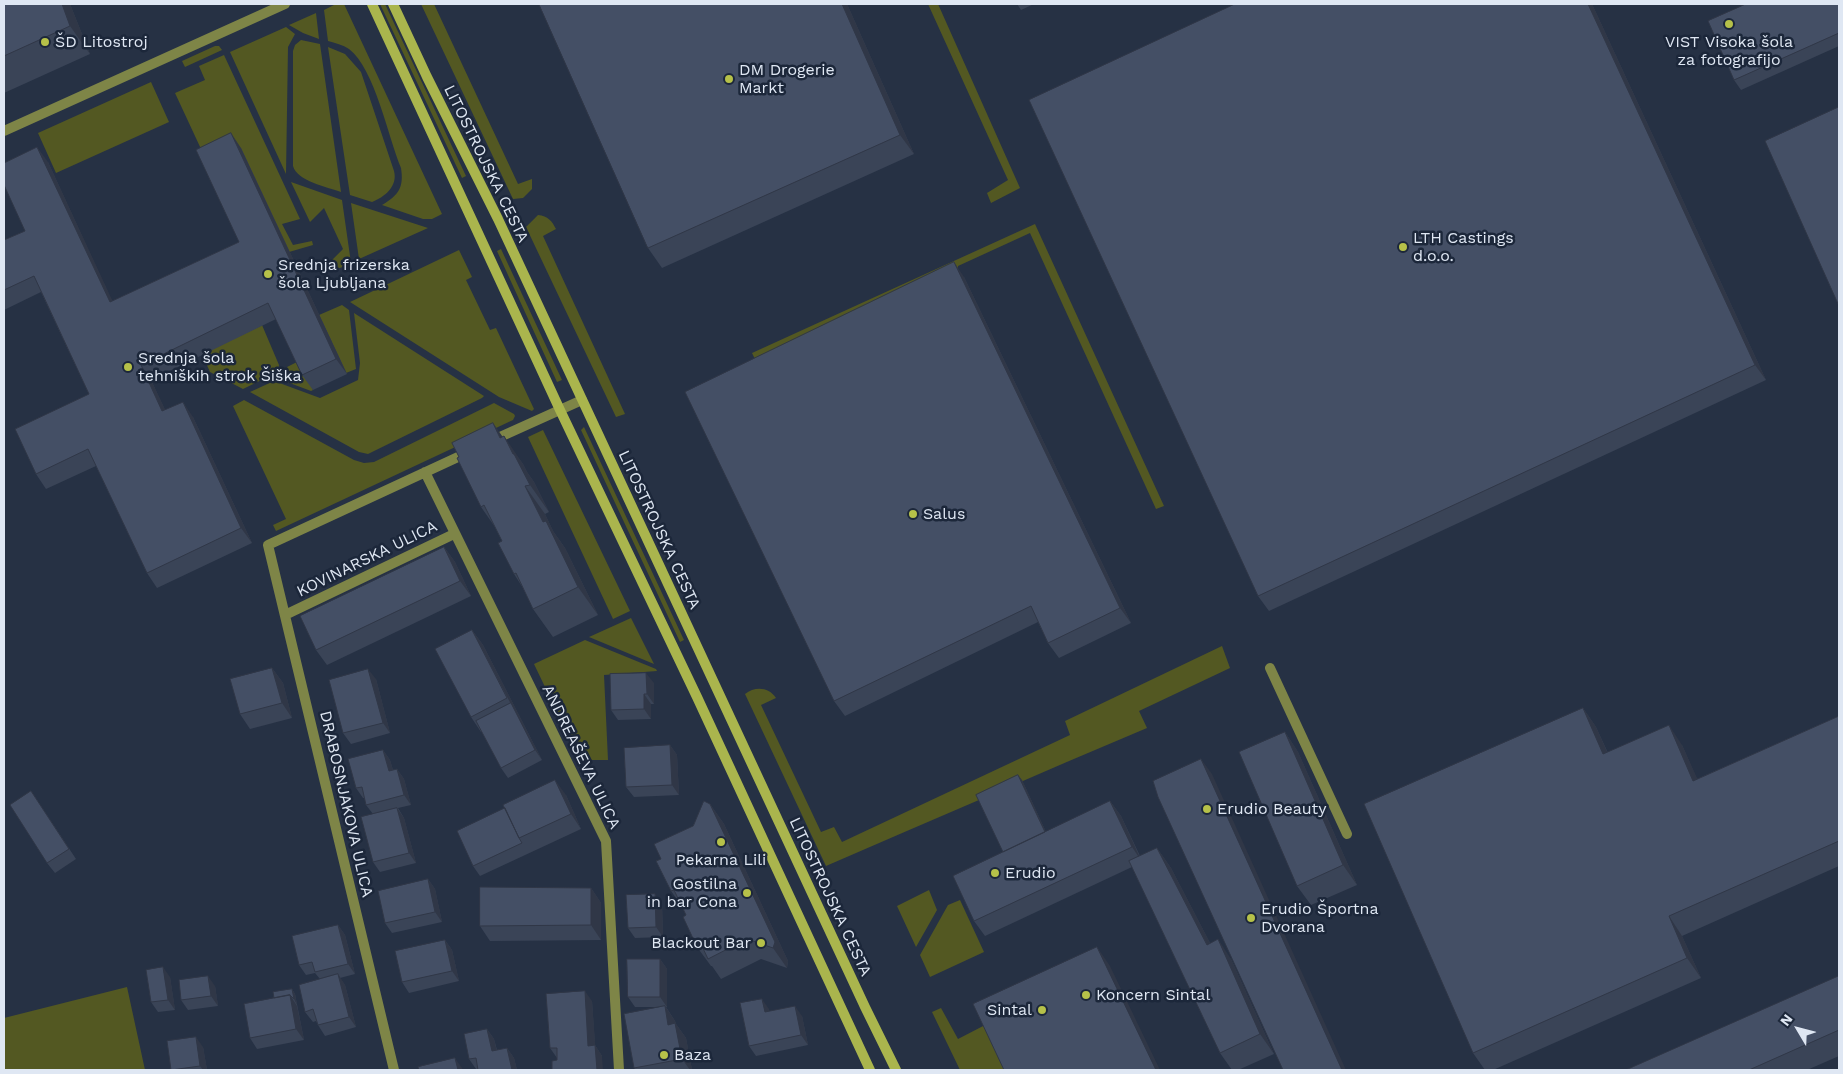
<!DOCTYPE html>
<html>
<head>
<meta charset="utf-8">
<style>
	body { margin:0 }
	#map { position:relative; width:1843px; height:1074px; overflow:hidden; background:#263144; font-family:"Work Sans",sans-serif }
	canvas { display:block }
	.frame { position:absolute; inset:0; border:5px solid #dfe7f3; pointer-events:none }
	.north { position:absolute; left:1773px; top:1004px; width:50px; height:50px; -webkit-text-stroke:4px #1c273a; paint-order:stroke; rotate:307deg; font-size:14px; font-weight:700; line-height:20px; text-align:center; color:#dfe7f3 }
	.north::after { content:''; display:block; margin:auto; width:18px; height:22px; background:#dfe7f3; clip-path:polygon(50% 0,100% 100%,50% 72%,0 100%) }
</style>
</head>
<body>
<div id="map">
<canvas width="1843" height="1074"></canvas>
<div class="frame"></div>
<div class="north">N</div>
</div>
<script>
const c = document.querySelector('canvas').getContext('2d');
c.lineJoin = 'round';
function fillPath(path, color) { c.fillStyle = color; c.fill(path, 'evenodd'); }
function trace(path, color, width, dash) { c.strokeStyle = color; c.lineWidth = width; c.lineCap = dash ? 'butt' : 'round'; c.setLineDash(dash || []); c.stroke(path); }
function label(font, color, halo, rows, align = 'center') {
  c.font = font + ' "Work Sans",sans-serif'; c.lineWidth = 5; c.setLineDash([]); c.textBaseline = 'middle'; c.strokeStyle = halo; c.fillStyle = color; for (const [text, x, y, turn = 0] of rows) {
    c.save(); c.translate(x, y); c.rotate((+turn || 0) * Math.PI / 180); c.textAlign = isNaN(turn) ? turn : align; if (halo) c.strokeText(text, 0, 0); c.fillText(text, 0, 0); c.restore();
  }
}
const green = new Path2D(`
	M336,4H344L442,214L432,219H423L382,205C399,195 404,187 401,168C388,137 375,69 349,49C343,45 335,43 328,41L324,10Z
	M380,4H385L466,176L462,178Z
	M421,4H434L518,184L532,179V189L523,198L513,199Z
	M928,4H938L1020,188L991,203L987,193L1008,180Z
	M316,13L319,39L303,33L289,25Z
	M286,27L295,34L288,47L286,174L230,52Z
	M301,40L320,44L341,192C327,187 297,181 293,166V51L295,45Z
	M215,46H219L222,50L185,67L182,61Z
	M328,47L345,54L361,72L394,171C398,186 385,197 372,202L350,195Z
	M224,55L300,219L282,224L293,245L312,241L313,245L289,252L208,164L175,93L205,80L199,66Z
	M151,82L169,122L56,173L38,133Z
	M291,182L342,200L351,263L340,268H335L329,263L343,249L324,208L310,222Z
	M351,203L428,228L359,259Z
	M538,215C548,216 552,221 556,229L543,236L625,414L616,417L526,227Z
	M1035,224L1164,506L1156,509L1030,233L958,266V271L759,367L752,353Z
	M501,249L562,380L557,382L497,251Z
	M459,250L472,277L466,280L490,330L496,328L534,409L532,411L499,397L350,302Z
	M342,305L349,310L356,369L346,373L319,315Z
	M354,313L484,396L482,398L368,454L359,452L250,392L274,381L320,398L358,380L360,363Z
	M262,325L279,365L278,372L243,389L210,372L202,354Z
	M299,361L313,390L311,391L279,379L290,373L287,367Z
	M244,400L354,460L364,463L374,462L494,403L514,414L515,416L513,420L276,531L273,525L286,519L233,406Z
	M584,427L684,640L680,642L581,430Z
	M543,430L630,611L613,619L528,437Z
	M631,618L654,664L589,637Z
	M585,640L656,669L657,671L604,675L608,760H580L534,664Z
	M1222,646L1230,668L1139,711L1147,728C1040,773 933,820 826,866L745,694C755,686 769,687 776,698L761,705L821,832L834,827L842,842L1070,735L1065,721Z
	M929,890L937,910L916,947L897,906Z
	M960,900L984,952L930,977L920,955L948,905Z
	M127,987L145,1070H4V1018Z
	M941,1008L958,1039L987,1024L1009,1070H960L932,1012Z`);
const minor = new Path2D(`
	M4,131L285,4
	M491,441L582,400
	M425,472L606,841L619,1070
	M285,615L454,534
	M1270,668L1347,834
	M394,1070L268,545L471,451`);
const secondary = new Path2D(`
	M372,4L560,410L697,697L870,1070
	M393,4L427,77L498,219L865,1007L896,1070`);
const wall = new Path2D(`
	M4,4H70L90,54L4,93Z
	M847,4L914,154L662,268L648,248Z
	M1017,4H1034L1021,10Z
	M1592,4L1766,380L1269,611L1258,596Z
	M1839,4V46L1741,90L1734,80Z
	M241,148L347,374L313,390L302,375L276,319L151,380L165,410L193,417L252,543L157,588L147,573L96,466L46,489L36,474L89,394L41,292L4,310V240L25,231L48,162L112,301L239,242Z
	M964,277L1131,623L1059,658L1048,643L1038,622L845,716L834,701Z
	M503,437L523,464L527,472L534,482L549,512L545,514L553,531L565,548L598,615L553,637L533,609L523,588L514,574L502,541L495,527L481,507Z
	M444,547L455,562L471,596L327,665L316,650Z
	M472,630L483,645L542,760L508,778L501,768L482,732H481L471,717Z
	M272,668L283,683L292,718L250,729L240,714Z
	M376,679L390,733L351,744L343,733Z
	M654,683V704H651V719L618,720L611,710Z
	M1583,708L1596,727L1608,753L1682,745L1697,779L1839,716V866L1682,936L1701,978L1493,1070H1485L1473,1053Z
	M1285,732L1298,752L1357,885L1311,905L1297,886Z
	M670,745L677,755L679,795L634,797L626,787Z
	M383,750L390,760L393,770L397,769L404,779L411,805L398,808L404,818L416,863L380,872L373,862V814L366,805L365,798H363L356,788Z
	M1022,780L1046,832L1110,801L1121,816L1140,856L1157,848L1171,868L1210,943L1231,959L1274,1054L1238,1070H1232L1220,1053L1132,867L985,936L974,921L1003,852Z
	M31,791L76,859L55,873L47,863Z
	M566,795L581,829L480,876L473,866Z
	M710,804L724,824L788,961L787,968L761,959L721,979L712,966H711L697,947L686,915L683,908L671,891L661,859L693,826Z
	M428,879L435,889L442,922L392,933L385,923Z
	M591,888L601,903V940L490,941L480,926Z
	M662,904L663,937L635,938L628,928Z
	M338,925L345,935L355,974L340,978L345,985L356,1027L325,1036L318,1025L316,1021L313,1022L305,1012L320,979L315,973L306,975L299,965Z
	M445,940L452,950L459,981L409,993L402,982Z
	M660,959L667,969V1007H666L675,1021L676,1024L686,1038L692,1070H636L634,1068L660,1007H635L628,997Z
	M1839,976V1056L1807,1070H1626Z
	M170,977L175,1010L158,1012L151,1002Z
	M215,986L218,1006L188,1010L181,1000Z
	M292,989L295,994L304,1040L257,1049L250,1038L274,998Z
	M592,1001L595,1045L602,1056L557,1060V1058L550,1048Z
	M769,1009V1011L802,1016L808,1045L756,1056L749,1046Z
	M487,1029L494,1039L497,1050L507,1048L514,1058L517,1070H478V1069H476L469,1059Z
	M203,1047L207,1070H171Z`);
const shadedWall = new Path2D(`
	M62,4H70L90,54L70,26Z
	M842,4H847L914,154L900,135Z
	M1588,4H1592L1766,380L1755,365Z
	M231,133L241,148L347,374L336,359Z
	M37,147L48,162L120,317L110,302Z
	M954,262L964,277L1131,623L1120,608Z
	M141,365L151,380L173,426L162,411Z
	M183,402L193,417L252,543L241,528Z
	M493,423L507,443L504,436L523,464L527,472L534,482L549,512L530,485L500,438Z
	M525,486L545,514L553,531L565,548L598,615L578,587L543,522Z
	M444,547L455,562L471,596L460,581Z
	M472,630L483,645L542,760L535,750Z
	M272,668L283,683L292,718L282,703Z
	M368,669L376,679L390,733L383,723Z
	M646,673L654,683V704L647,694Z
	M644,694L651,704V719L644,709Z
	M1583,708L1596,727L1617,774L1603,754Z
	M1669,725L1682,745L1707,800L1693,781Z
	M1285,732L1298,752L1357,885L1343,865Z
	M670,745L677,755L679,795L672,785Z
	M383,750L390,760L396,781L389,771Z
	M1201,759L1212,774L1346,1070H1342Z
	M397,769L404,779L411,805L404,795Z
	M1018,775L1022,780L1052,845L1049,840Z
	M555,780L566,795L581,829L571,814Z
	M1110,801L1121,816L1142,862L1132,847Z
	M710,804L724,824L788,961L787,968L773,948Z
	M397,808L404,818L416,863L409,853Z
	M1157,848L1171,868L1221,964L1207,945Z
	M428,879L435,889L442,922L435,912Z
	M591,888L601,903V940L591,925Z
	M655,894L662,904L663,937L656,927Z
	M1669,916L1682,936L1701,978L1687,958Z
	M338,925L345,935L355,974L348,964Z
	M1218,939L1231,959L1274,1054L1260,1034Z
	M445,940L452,950L459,981L452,971Z
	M1097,947L1110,966L1160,1070H1156Z
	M660,959L667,969V1007L660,997Z
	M163,967L170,977L175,1010L168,1000Z
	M338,974L345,985L356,1027L349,1017Z
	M208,976L215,986L218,1006L211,996Z
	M292,989L295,994L297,1005L294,999Z
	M585,991L592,1001L596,1056L588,1046Z
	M290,995L297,1006L304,1040L296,1029Z
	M762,999L769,1009L772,1022L765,1012Z
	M665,1006L675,1021L676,1024L686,1038L692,1070H690L682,1059L668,1025Z
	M795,1006L802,1016L808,1045L801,1035Z
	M487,1029L494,1039L499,1061L492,1051Z
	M196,1037L203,1047L207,1070H203L200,1066Z
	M595,1045L602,1056L603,1070H597Z
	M507,1048L514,1058L517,1070H512Z
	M455,1058L462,1068L463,1070H458Z`);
const building = new Path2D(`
	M4,4H62L70,26L4,56Z
	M539,4H842L900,135L648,248Z
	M1235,4H1588L1755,365L1258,596L1029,100Z
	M1746,4H1839V33L1734,80L1708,21Z
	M1839,107V306L1765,141Z
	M231,133L336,359L302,375L268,303L141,365L162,411L183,402L241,528L147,573L88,449L36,474L15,429L89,394L34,276L4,290V240L25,231L4,185V163L37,147L110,302L239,242L196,150Z
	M954,262L1120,608L1048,643L1031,606L834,701L685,392Z
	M493,423L500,438L504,436L513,454H514L530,485L525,486L543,522L546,521L578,587L533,609L516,573L514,574L498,543L502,541L484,505L481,507L457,458L459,457L452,443Z
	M444,547L460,581L316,650L300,616Z
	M472,630L507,698L471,717L435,649Z
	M272,668L282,703L240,714L230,679Z
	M368,669L383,723L343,733L329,680Z
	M646,673L647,694H644V709L611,710L610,674Z
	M511,703L535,750L501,768L476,721Z
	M1583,708L1603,754L1669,725L1693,781L1839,716V841L1669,916L1687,958L1473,1053L1364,804Z
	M1285,732L1343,865L1297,886L1239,752Z
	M670,745L672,785L626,787L624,748Z
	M383,750L389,771L397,769L404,795L366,805L362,787L356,788L348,759Z
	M1201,759L1342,1070H1283L1158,797L1153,781Z
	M1018,775L1045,832L1003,852L976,795Z
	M555,780L571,814L519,838L503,805Z
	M31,791L69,849L47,863L10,805Z
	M704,801L710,804L775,942L773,948L747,939L708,959L701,944L697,947L683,917L686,915L674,890L671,891L656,861L661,859L654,844L693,826Z
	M1110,801L1132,847L974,921L953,876Z
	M397,808L409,853L373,862L361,817Z
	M505,808L519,838L522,843L473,866L457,831Z
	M1157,848L1207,945L1218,939L1260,1034L1220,1053L1129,861Z
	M428,879L435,912L385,923L378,891Z
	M480,887L591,888V925L480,926Z
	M655,894L656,927L628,928L626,895Z
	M338,925L348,964L315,972L312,962L299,965L292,936Z
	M445,940L452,971L402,982L395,951Z
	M1097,947L1156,1070H1004L973,1004Z
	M627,959H660V997H628Z
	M163,967L168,1000L151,1002L146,970Z
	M338,974L349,1017L318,1025L313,1009L305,1012L299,985Z
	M208,976L211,996L181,1000L179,980Z
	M1839,976V1030L1749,1070H1626Z
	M292,989L294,999L290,995L274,998L273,992Z
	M585,991L588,1046L595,1045L597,1070H552V1061L557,1060V1048H550L546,994Z
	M290,995L296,1029L250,1038L244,1004Z
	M762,999L765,1012L795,1006L801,1035L749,1046L740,1003Z
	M665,1006L668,1025L675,1023L682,1059L634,1068L624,1014Z
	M487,1029L492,1051L507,1048L512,1070H478L476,1058L469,1059L464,1034Z
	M196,1037L200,1066L171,1070L167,1041Z
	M455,1058L458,1070H419L418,1067Z`);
const markers = [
	[1729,24,5,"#b6c149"],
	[45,42,5,"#b6c149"],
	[729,79,5,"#b6c149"],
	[1403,247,5,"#b6c149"],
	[268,274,5,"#b6c149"],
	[128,367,5,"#b6c149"],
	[913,514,5,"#b6c149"],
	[1207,809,5,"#b6c149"],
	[721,842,5,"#b6c149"],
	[995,873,5,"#b6c149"],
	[747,893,5,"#b6c149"],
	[1251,918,5,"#b6c149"],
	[761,943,5,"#b6c149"],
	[1086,995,5,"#b6c149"],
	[1042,1010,5,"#b6c149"],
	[664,1055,5,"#b6c149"]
];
const poiNames = [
	["ŠD Litostroj",55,42],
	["VIST Visoka šola",1729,42,"center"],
	["za fotografijo",1729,60,"center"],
	["DM Drogerie",739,70],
	["Markt",739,88],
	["LTH Castings",1413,238],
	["d.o.o.",1413,256],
	["Srednja frizerska",278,265],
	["šola Ljubljana",278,283],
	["Srednja šola",138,358],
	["tehniških strok Šiška",138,376],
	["Salus",923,514],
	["Erudio Beauty",1217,809],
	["Pekarna Lili",721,860,"center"],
	["Erudio",1005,873],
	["Gostilna",737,884,"right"],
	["in bar Cona",737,902,"right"],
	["Erudio Športna",1261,909],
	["Dvorana",1261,927],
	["Blackout Bar",751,943,"right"],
	["Koncern Sintal",1096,995],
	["Sintal",1032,1010,"right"],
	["Baza",674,1055]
];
const streetNames = [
	["LITOSTROJSKA CESTA",486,164,64],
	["LITOSTROJSKA CESTA",659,530,65],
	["KOVINARSKA ULICA",367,559,-26],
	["ANDREAŠEVA ULICA",581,757,64],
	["DRABOSNJAKOVA ULICA",346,804,77],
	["LITOSTROJSKA CESTA",830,897,65]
];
fillPath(green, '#535822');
trace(minor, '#7e8547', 10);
trace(secondary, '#aab54d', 10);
fillPath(wall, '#3a4457');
fillPath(shadedWall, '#303747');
fillPath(building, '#444f65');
trace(building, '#303747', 1);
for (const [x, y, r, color] of markers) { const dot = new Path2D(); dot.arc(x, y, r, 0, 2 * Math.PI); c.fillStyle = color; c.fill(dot); trace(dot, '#1c273a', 2); }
label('16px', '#dfe7f3', '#1c273a', poiNames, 'left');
label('16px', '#dfe7f3', '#1c273a', streetNames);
</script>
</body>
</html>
